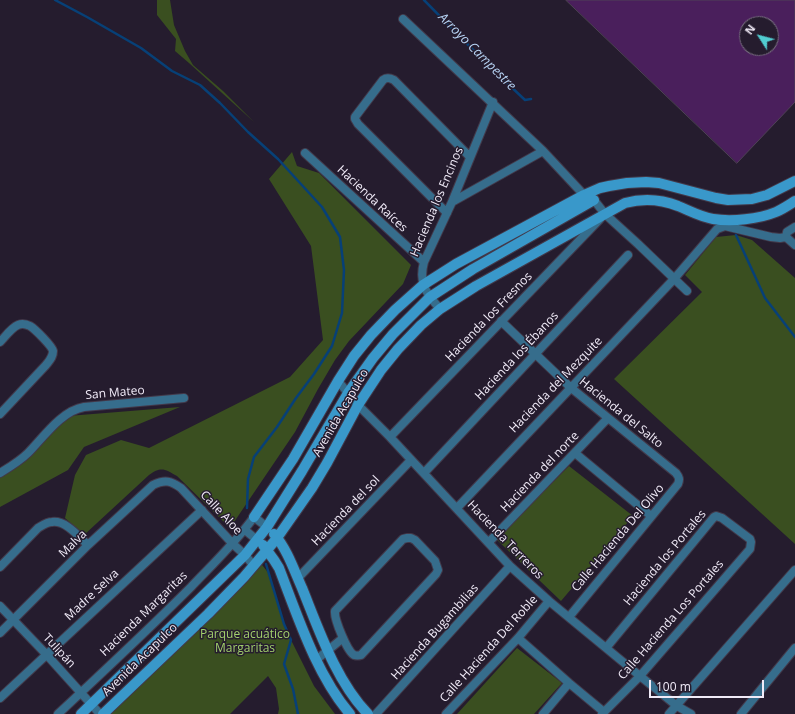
<!DOCTYPE html>
<html>
<head>
<meta charset="utf-8">
<style>
	body { margin:0 }
	#map { position:relative; width:795px; height:714px; overflow:hidden; background:#251c2e; font-family:"Open Sans",sans-serif }
	canvas { display:block }
	.north { position:absolute; left:739px; top:16px; width:40px; height:40px; box-sizing:border-box; background:#251c2e; border:1px solid #776f7f; border-radius:50%; rotate:306deg; font-size:11px; font-weight:700; line-height:16px; text-align:center; color:#f1ebf8 }
	.north::after { content:''; display:block; margin:auto; width:14px; height:18px; background:#51ccd1; clip-path:polygon(50% 0,100% 100%,50% 72%,0 100%) }
	.scale { position:absolute; left:649px; top:680px; width:115px; height:18px; box-sizing:border-box; border:2px solid #f1ebf8; border-top:0; padding-left:5px; font-size:12px; line-height:14px; white-space:nowrap; color:#f1ebf8; -webkit-text-stroke:3px #251c2e; paint-order:stroke }
</style>
</head>
<body>
<div id="map">
<canvas width="795" height="714"></canvas>
<div class="north">N</div>
<div class="scale">100 m</div>
</div>
<script>
const c = document.querySelector('canvas').getContext('2d');
c.lineJoin = 'round';
function fillPath(path, color) { c.fillStyle = color; c.fill(path, 'evenodd'); }
function trace(path, color, width, dash) { c.strokeStyle = color; c.lineWidth = width; c.lineCap = dash ? 'butt' : 'round'; c.setLineDash(dash || []); c.stroke(path); }
function label(font, color, halo, rows, align = 'center') {
  c.font = font + ' "Open Sans",sans-serif'; c.lineWidth = 3; c.setLineDash([]); c.textBaseline = 'middle'; c.strokeStyle = halo; c.fillStyle = color; for (const [text, x, y, turn = 0] of rows) {
    c.save(); c.translate(x, y); c.rotate((+turn || 0) * Math.PI / 180); c.textAlign = isNaN(turn) ? turn : align; if (halo) c.strokeText(text, 0, 0); c.fillText(text, 0, 0); c.restore();
  }
}
const green = new Path2D(`
	M157,0H170L174,25L185,51L193,65L223,91L254,122L189,63L175,51L176,39L157,15Z
	M292,152L297,166L319,173L411,265L403,284L349,341L335,360L318,389L295,432L230,528L177,476C165,469 161,466 149,475L84,535L65,518L75,475L86,455L121,440L149,448L290,377L323,340L311,246L269,179Z
	M736,235L752,240L795,278V544L614,379L702,292L685,275L716,237Z
	M180,407L84,447L68,470L0,507V474L68,416Z
	M569,466L633,516L561,601L496,539Z
	M259,561L270,575L284,624L291,640L314,686L335,714H278L279,709L276,688L268,676L230,714H110Z
	M517,648L562,683L534,714H457Z`);
const stream = new Path2D(`
	M55,0L87,17L141,48L172,71L200,85L220,103L248,132L278,159L322,207L340,237L344,270L342,313L332,346L314,374L296,398L277,427L254,457L248,479L247,508
	M424,0L488,65L525,100L531,99
	M736,235L765,298L795,337
	M266,564L284,624L291,640L284,664L293,689L298,714`);
const building = new Path2D(`
	M566,0H795V102L737,163ZM747,24H771V48H747Z`);
const street = new Path2D(`
	M403,19L543,151L584,195L594,200L605,214L638,244L687,291
	M305,153L424,262
	M452,202L543,151
	M447,213L358,124L355,119V117L383,80C387,77 390,78 394,80L470,157
	M786,237L787,232L795,227
	M786,237L795,245
	M440,309C427,294 418,284 424,262L452,202L493,102
	M501,321L570,387L676,473C679,477 680,479 678,484L569,617
	M0,342C5,337 11,328 18,325C22,323 26,324 30,326C35,329 52,346 53,351C53,357 50,360 46,365L0,414
	M338,381L358,405L390,437L510,566L549,601L640,676L677,706L691,714
	M390,437L600,219
	M575,453L651,516
	M0,473C10,467 20,461 28,453C43,438 61,411 84,407L184,398
	M424,473L628,255
	M457,508L674,279L717,229L725,226L771,237L780,238L786,237
	M245,530L257,540
	M407,538H411L415,540L435,561L438,570L436,574L361,655C358,656 357,656 354,655C347,651 334,619 335,611L403,539Z
	M489,542L608,418
	M0,567L38,528C43,525 47,522 52,522C66,520 79,537 88,545
	M298,578L411,460
	M0,606L46,654L100,714
	M0,633L88,545L153,485C165,479 171,481 181,488L233,544L245,555L254,566
	M518,638L569,683L604,712
	M316,660L343,638
	M0,698L202,510
	M58,714C103,672 148,630 191,587C213,564 236,542 254,517L267,527
	M376,714L510,566
	M446,714L518,638L549,601
	M543,714L569,683
	M602,714L640,676L750,549L751,542L750,539L722,518L716,516L714,517L606,648
	M669,714L795,570
	M741,714L795,648`);
const secondary = new Path2D(`
	M254,517L293,459L338,381L354,356L371,335L395,310L423,285L456,264L584,195L600,188L609,186L627,183L646,182L659,183L716,198L728,200L752,199L767,195L795,181
	M274,534C287,549 294,570 302,588C319,630 336,681 368,714
	M263,545L274,560L279,568C298,617 316,674 350,714
	M81,714L245,555L267,527L302,471L348,393L373,358L393,334L430,297L473,269L594,200
	M103,714L208,614L244,577L267,550L277,538L312,488L327,463L358,405L381,370L398,349L421,325L440,309L476,286L625,203C644,198 660,199 678,206C690,211 701,217 713,219C732,222 759,219 776,212C783,209 789,205 795,201`);
const streetNames = [
	["Hacienda Raíces",372,199,43],
	["Hacienda los Encinos",437,202,-67],
	["Hacienda los Fresnos",489,317,-46],
	["Hacienda los Ébanos",517,356,-47],
	["Hacienda del Mezquite",556,385,-46],
	["San Mateo",115,393,-5],
	["Avenida Acapulco",341,413,-60],
	["Hacienda del Salto",621,413,39],
	["Hacienda del norte",540,472,-46],
	["Hacienda del sol",346,511,-46],
	["Calle Aloe",221,513,47],
	["Calle Hacienda Del Olivo",618,538,-50],
	["Hacienda Terreros",505,540,46],
	["Malva",73,544,-44],
	["Hacienda los Portales",665,558,-50],
	["Madre Selva",92,595,-43],
	["Hacienda Margaritas",144,614,-44],
	["Calle Hacienda Los Portales",671,620,-49],
	["Hacienda Bugambilias",435,632,-48],
	["Calle Hacienda Del Roble",489,649,-48],
	["Tulipán",59,651,47],
	["Avenida Acapulco",140,660,-44]
];
const parkNames = [
	["Parque acuático",245,635],
	["Margaritas",245,649]
];
const waterNames = [
	["Arroyo Campestre",477,52,45]
];
fillPath(green, '#3a4f20');
trace(stream, '#074077', 2.5);
fillPath(building, '#4a1f5c');
trace(building, '#4f4356', 1);
trace(street, '#42394a', 10);
trace(secondary, '#42394a', 12);
trace(street, '#366d8c', 8);
trace(secondary, '#3998ca', 10);
label('12px', '#f1ebf8', '#251c2e', streetNames);
label('12px', '#a2d16c', '#251c2e', parkNames);
label('italic 13px', '#b8d4f5', '#251c2e', waterNames);
</script>
</body>
</html>
